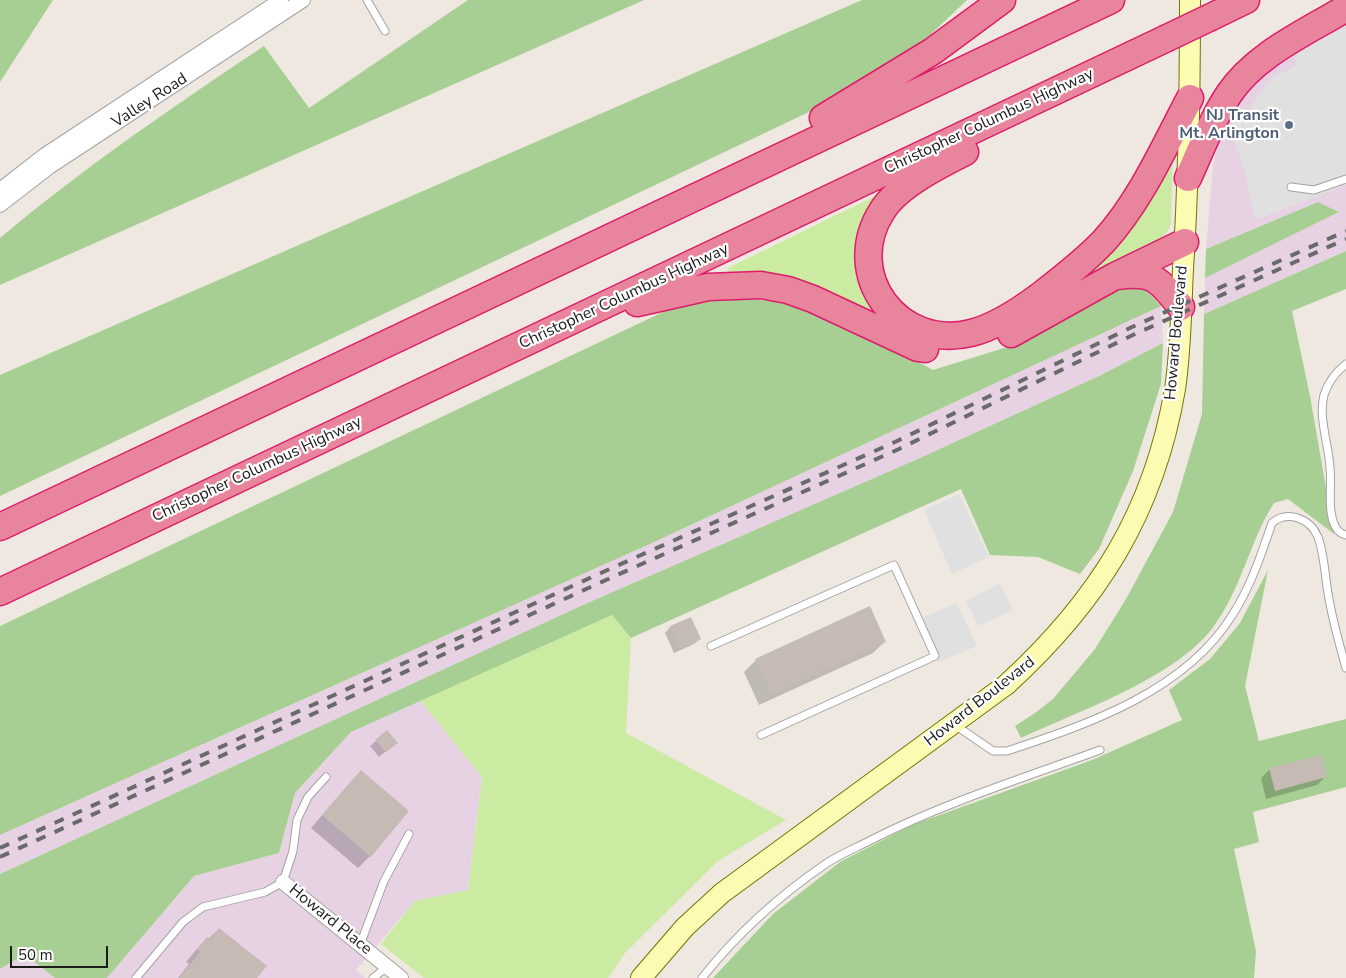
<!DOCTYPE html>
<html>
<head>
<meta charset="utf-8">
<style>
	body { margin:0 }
	#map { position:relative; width:1346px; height:978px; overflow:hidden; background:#eee8e0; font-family:"Nunito Sans",sans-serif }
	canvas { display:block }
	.scale { position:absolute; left:10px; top:946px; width:98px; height:22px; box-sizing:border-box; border:2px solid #1c1c1c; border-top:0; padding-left:6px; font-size:15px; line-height:18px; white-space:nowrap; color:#1c1c1c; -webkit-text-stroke:4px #fff; paint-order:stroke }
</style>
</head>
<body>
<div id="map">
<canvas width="1346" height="978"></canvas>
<div class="scale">50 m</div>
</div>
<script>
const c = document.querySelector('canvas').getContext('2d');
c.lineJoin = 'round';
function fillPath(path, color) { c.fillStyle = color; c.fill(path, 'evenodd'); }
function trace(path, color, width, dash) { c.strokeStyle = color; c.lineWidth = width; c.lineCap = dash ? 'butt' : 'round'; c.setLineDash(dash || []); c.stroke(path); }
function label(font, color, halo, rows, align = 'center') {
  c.font = font + ' "Nunito Sans",sans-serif'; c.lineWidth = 4.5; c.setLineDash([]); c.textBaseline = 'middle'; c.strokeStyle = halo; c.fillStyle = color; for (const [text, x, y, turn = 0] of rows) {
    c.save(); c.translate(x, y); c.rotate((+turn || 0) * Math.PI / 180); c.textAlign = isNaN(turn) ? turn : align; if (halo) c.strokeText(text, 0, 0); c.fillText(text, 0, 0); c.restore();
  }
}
const industrial = new Path2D(`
	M1346,26V251L1204,314L1205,278L1339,212L1318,202L1206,249L1213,165L1220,135L1239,96L1269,67Z
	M1161,306L1163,343L1099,376L920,458L583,605L0,874V835L652,543Z
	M420,700L482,777L468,890L415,901L356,970L365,978H107L194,876L279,853L295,793L351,732Z
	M25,954L55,978H0V969Z`);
const grass = new Path2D(`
	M1168,157H1173L1171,223L1169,229L1161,239L1006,329L975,342L964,344H939L916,338L824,294L792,282L729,274L728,268L906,181C888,195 870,210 864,233C847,293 904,350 963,342C982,340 999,330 1015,321C1085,281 1128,226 1168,157Z
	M612,615L631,638L626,733L786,820L718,861L625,953L608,978H424L381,944L415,901L468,890L482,777L420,700Z`);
const forest = new Path2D(`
	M0,0H53L0,82Z
	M468,0H644L0,285V238C83,168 174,106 264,46L309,108Z
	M862,0H967L889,74L0,496V375Z
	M1318,202L1339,212L1205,278L1206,249Z
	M1346,251V289L1292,311L1310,396L1334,534L1288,499L1274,503C1250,541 1242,586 1216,623C1181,676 1079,711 1021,738L1015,726L1035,713L1053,699L1095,649L1126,599L1173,512L1202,414L1204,314Z
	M1123,286L1143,287L1161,306L652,543L0,835V626L699,295L782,302L867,333L933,370L1004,348Z
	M1163,343L1161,384L1133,471L1099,549L1080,574L1038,557L990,555L961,489L631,638L612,615L351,732L295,793L279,853L194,876L107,978H55L25,954L0,969V874L583,605L920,458L1099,376Z
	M1268,570L1245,686L1259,741L1346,719V787L1253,812L1259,842L1234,849L1256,951L1254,978H713L773,914L840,862L912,825L1092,760L1182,720L1169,690L1210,659L1240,623Z`);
const parking = new Path2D(`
	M1346,26V185L1255,220L1245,171L1234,140L1232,122L1244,118L1264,87L1274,77L1298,65L1293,55Z
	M959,494L989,557L952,574L924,510Z
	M1000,583L1013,610L978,626L966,601Z
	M957,603L977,646L938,662L919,619Z`);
const shadow = new Path2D(`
	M690,618L700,639L694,644L674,653L665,633L670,627Z
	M885,641L873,653L759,705L744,672L756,660Z
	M376,741L390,748L379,757L370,746Z
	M1269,770L1326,776L1317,785L1266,799L1261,778Z
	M349,784L370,856L358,868L311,828Z
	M219,929L255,978H178L189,964L186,962L196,950Z`);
const building = new Path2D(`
	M870,606L886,642L771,694L755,659Z
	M691,617L701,639L680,649L670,626Z
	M387,730L398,743L386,752L375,740Z
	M1321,755L1327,777L1275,791L1269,768Z
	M361,770L409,811L371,857L322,815Z
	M219,928L267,966L257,978H179L200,952L197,949L207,937L210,939Z`);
const service = new Path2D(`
	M367,0L385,31
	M1291,187L1314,190L1346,179
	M1346,364C1336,372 1328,382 1324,395C1318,418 1329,445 1330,468C1332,486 1327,509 1335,526C1337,530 1341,534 1346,535
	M711,646L894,565L935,656L761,735
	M955,725L993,751H1007C1089,724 1186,691 1233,614C1251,586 1261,555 1272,523C1287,510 1310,518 1318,537C1324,553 1325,576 1328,593C1332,619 1339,643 1346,668
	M360,945L384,881L409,834
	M136,978L183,922L203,907L265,892L283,882L293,851L297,820L308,797L326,777
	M373,978L387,967
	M702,978C736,935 779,896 824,865C838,855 856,848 871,840C944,803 1023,778 1100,750`);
const minor = new Path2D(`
	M0,190L45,155L281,0
	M0,205L49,167L303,0
	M283,882L401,978`);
const secondary = new Path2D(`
	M641,978L685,927L722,893L1006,685C1097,602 1154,513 1175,389C1181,350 1181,308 1183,269C1189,179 1190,90 1190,0`);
const motorway = new Path2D(`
	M1211,17L1246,0
	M823,118L933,51L1002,0
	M965,152C939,165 897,186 882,211C841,275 899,351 971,333C996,327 1021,310 1041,295C1063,278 1085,261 1104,241C1141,200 1164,147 1190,98
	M1188,178C1201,150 1212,119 1229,94C1256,54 1305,33 1346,8
	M1118,276C1154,271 1159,280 1181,307
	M637,303L708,287L761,285L788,290L813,299L918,348L925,349
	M1011,334L1115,276L1185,242
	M0,527L1111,0
	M0,592L1165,39`);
const rail = new Path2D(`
	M0,848L603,572L895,442L1132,327L1346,231
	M0,857L606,580L899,449L1135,334L1346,239`);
const motorwayBridge = new Path2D(`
	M1165,39L1211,17`);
const markers = [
	[1289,125,5,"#5c6f8a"]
];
const streetNames = [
	["Valley Road",150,101,-33],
	["Christopher Columbus Highway",989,122,-25],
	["Christopher Columbus Highway",624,297,-25],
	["Howard Boulevard",1177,333,-85],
	["Christopher Columbus Highway",257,470,-25],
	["Howard Boulevard",980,702,-38],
	["Howard Place",330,920,39]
];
const serviceNames = [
	["NJ Transit",1279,116],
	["Mt. Arlington",1279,134]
];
fillPath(industrial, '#e7d2e4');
fillPath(grass, '#cbeba3');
fillPath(forest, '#a8cf93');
fillPath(parking, '#e0e0e0');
fillPath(shadow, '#0003');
fillPath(building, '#c5bab4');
trace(service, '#a3a3a3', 9);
trace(minor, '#a3a3a3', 16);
trace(secondary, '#6f7501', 22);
trace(motorway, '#dd1d6a', 29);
trace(service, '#fff', 7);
trace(minor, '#fff', 14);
trace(secondary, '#fcfbb1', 20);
trace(motorway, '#e9849d', 26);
trace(rail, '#6a6a6a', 4, [10, 10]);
trace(motorwayBridge, '#dd1d6a', 29, []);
trace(motorwayBridge, '#e9849d', 26);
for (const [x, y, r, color] of markers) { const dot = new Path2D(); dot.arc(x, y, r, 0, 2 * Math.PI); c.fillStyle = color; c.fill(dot); trace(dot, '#fff', 2); }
label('16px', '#1c1c1c', '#fff', streetNames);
label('bold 16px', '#4e5e75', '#fff', serviceNames, 'right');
</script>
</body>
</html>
